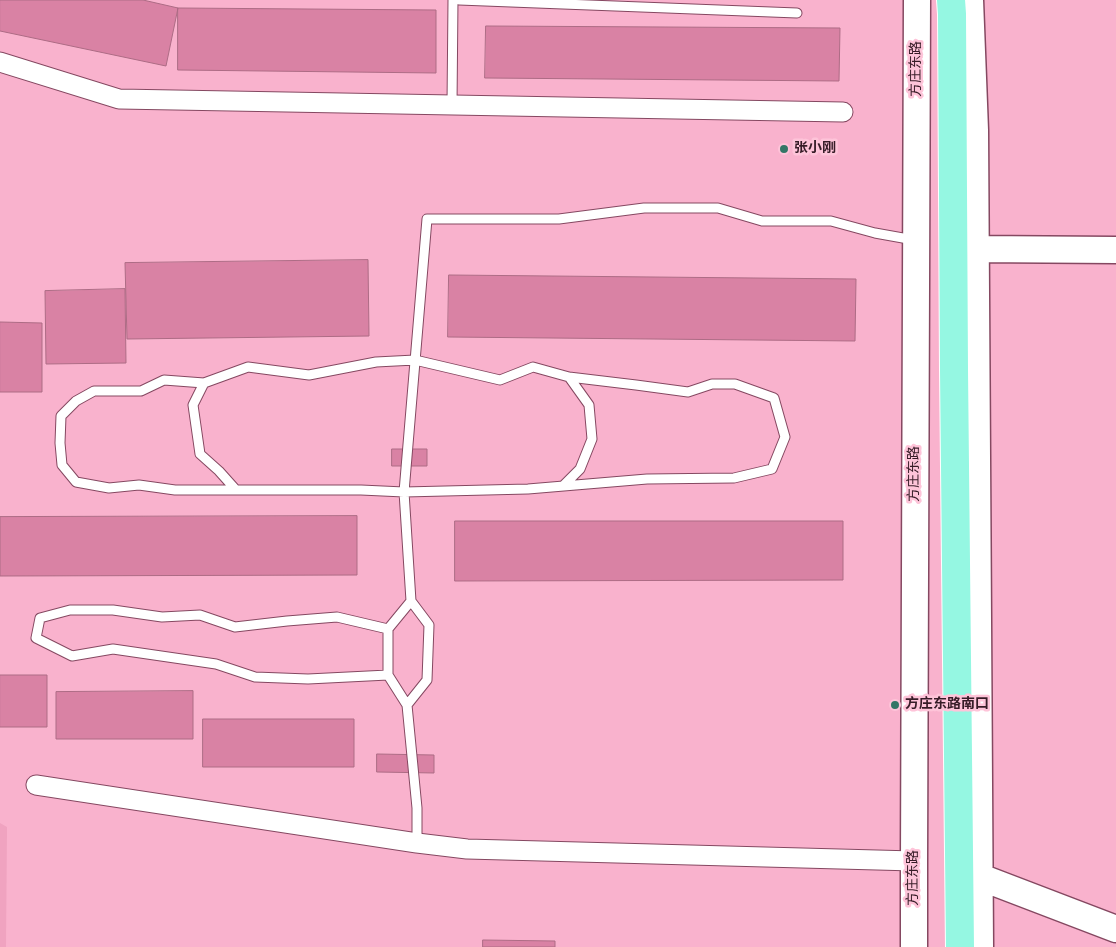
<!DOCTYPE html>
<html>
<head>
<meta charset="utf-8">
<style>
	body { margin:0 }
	canvas { display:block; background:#f9b2cd }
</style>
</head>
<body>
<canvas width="1116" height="947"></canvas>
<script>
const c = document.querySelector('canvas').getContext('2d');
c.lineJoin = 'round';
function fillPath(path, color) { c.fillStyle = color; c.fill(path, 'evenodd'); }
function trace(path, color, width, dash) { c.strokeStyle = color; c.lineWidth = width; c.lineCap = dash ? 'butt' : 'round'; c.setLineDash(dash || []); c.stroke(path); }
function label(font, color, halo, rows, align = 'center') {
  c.font = font + ' Jost,"Noto Sans SC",sans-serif'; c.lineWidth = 5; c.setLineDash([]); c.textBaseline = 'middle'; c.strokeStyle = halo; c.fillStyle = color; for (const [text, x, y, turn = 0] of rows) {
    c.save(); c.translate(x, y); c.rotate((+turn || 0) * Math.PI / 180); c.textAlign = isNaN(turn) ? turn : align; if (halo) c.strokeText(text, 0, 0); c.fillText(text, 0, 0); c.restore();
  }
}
const built = new Path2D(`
	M0,823L7,827L6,947H0Z`);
const building = new Path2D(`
	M0,0H143L178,8L166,66L0,31Z
	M178,8L436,10V73L178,70Z
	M486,26L840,28L839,81L485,78Z
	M368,260L369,336L127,339L125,263Z
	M449,275L856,279L855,341L448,337Z
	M125,289L126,363L46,364L45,291Z
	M0,322L42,323V392H0Z
	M392,449H427V466H392Z
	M357,516V575L0,576V517Z
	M455,521H843V580L455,581Z
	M0,675H47V727H0Z
	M193,691V739H56V692Z
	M203,719H354V767H203Z
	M377,754L434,755V773L377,772Z
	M483,940L555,941V947H483Z`);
const lane = new Path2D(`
	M459,0L797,13
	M452,105L453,0
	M415,360L500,380L533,367L569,377L636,385L688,392L712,384H735L774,398L785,437L772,469L734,478L647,479L528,489L404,492L361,490H175L139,485L109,488L76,482L62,465L60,443L61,416L76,401L94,391H141L164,380L204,383L248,367L309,375L376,362Z
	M204,383L193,405L200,454L219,471L236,490
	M564,485L580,469L592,439L589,405L569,377
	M388,629L337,617L287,621L235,627L200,615L162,617L113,610H70L40,618L36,638L72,656L113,649L216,664L255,677L308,679L388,675
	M407,705L388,675V629L411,601
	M417,843V808L407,705L427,680L429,625L411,601L404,492L427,219H559L644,208H718L762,221H831L875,233L914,240`);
const street = new Path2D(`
	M0,62L119,99L843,112
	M36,785L417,843L467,849L914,861`);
const secondary = new Path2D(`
	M970,0L975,130L980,947
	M976,249L1116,250
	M980,877L1116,929
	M914,947V861L917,0`);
const primary = new Path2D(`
	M951,0L952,14L954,370L960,947`);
const markers = [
	[784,149,5,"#347666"],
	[895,705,5,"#347666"]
];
const streetNames = [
	["方庄东路",917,69,-90],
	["方庄东路",915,474,-90],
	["方庄东路",914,878,-90]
];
const poiNames = [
	["张小刚",794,149],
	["方庄东路南口",905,705]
];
fillPath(built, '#f0a3c0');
fillPath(building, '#d982a4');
trace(building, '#ad6c85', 1);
trace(lane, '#854861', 11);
trace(street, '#854861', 21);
trace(secondary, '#854861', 29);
trace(primary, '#fff', 30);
trace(lane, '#fff', 9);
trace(street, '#fff', 19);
trace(secondary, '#fff', 26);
trace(primary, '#95f7e2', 28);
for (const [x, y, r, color] of markers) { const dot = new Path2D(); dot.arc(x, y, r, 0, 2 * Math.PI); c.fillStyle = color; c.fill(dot); trace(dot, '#fec4d9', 2); }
label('14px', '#371c27', '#fec4d9', streetNames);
label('bold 14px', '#371c27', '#fec4d9', poiNames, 'left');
</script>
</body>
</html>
